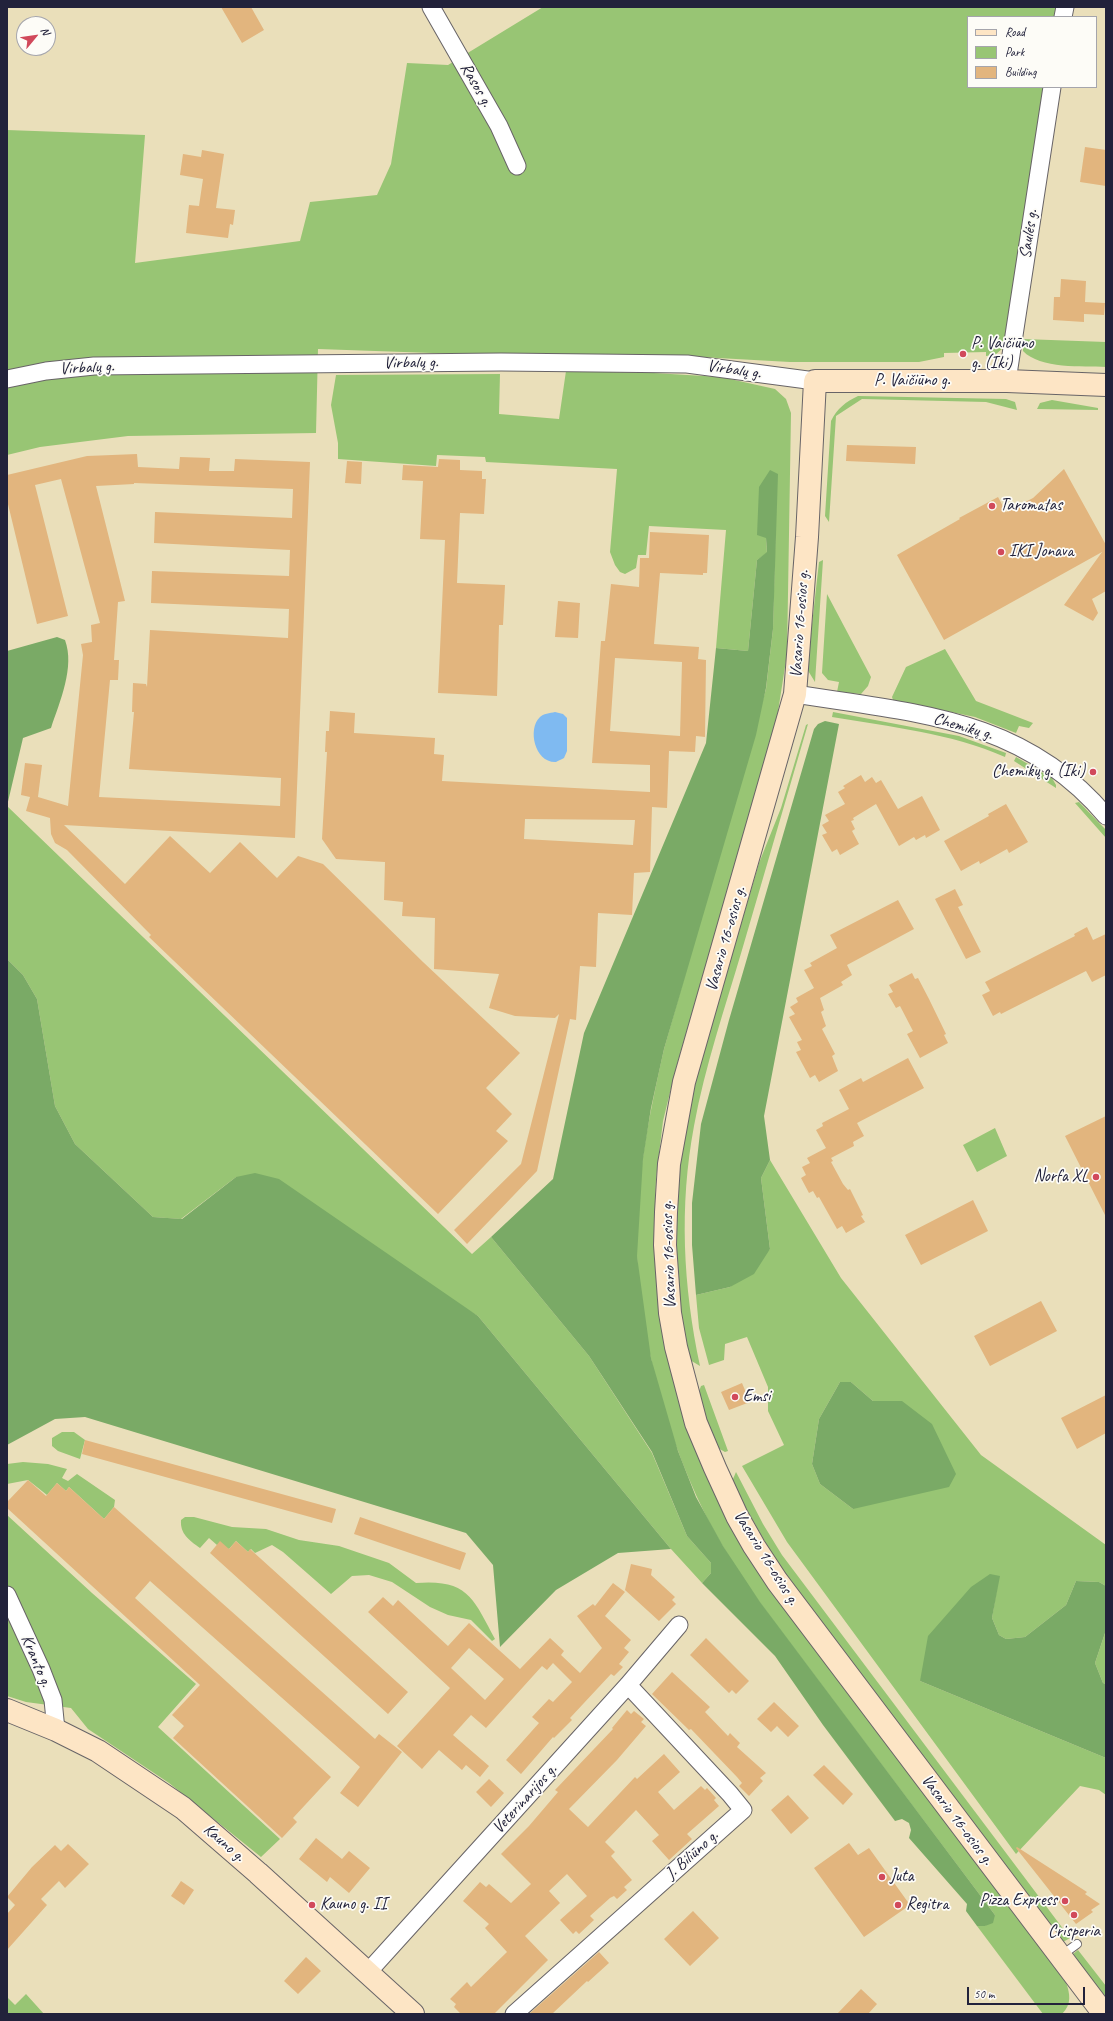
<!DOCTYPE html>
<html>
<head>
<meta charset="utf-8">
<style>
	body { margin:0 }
	#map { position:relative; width:1113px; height:2021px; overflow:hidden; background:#eadfba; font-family:Caveat,sans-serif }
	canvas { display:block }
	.frame { position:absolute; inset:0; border:8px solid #22223b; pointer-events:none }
	.legend { position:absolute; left:967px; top:16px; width:130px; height:72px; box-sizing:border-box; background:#fdfcf7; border:1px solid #a5a5ac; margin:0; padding:5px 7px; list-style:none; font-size:12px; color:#22223b }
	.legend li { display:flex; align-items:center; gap:8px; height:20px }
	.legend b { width:20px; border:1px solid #a5a5ac }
	.north { position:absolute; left:16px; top:16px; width:40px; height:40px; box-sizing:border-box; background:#fdfcf7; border:1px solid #a5a5ac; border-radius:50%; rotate:61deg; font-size:11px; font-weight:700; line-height:16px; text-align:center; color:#22223b }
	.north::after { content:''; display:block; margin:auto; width:14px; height:18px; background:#d1495b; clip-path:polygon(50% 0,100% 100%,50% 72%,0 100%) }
	.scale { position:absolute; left:967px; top:1987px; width:118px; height:18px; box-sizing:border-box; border:2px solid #22223b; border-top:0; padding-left:5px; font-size:12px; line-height:14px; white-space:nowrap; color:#22223b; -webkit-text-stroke:3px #fdfcf7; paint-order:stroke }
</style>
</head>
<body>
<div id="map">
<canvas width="1113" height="2021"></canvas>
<div class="frame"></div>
<ul class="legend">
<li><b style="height:5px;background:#fde5c5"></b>Road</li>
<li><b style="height:11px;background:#98c574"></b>Park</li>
<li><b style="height:11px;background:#e2b57e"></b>Building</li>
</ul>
<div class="north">N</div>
<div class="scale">50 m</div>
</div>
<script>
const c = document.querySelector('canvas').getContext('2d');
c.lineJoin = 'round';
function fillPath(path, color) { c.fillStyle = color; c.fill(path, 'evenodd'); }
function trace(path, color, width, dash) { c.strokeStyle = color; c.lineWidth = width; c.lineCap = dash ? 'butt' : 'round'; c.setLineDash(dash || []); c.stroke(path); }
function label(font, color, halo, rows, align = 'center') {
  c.font = font + ' Caveat,sans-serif'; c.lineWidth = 3.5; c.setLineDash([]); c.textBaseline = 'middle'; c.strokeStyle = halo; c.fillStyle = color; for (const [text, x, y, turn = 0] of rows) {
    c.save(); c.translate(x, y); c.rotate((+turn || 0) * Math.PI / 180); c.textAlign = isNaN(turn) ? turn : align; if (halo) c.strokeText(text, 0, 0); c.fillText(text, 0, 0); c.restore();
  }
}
const green = new Path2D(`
	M543,7H1057L1056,17H968V87H1045L1003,348L995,355L986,356V352L944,353V357L919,362H790L682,356L461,354L318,349L316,433L128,436L40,447L7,455V130L145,135L135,263L300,241L310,202L377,195L391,164L407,63L448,65Z
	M1023,339L1106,342V367C1083,366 1040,369 1023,351Z
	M566,371L654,373L721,377L775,389L786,399L791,413L787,654L777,718L676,1068L663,1121L656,1179L654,1242L657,1292L666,1348L678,1400L694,1442L765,1582L1066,1982C1070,1994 1072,2004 1062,2014H1043L977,1926H985L995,1915C941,1843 887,1772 833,1700C796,1649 754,1600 722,1545C673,1461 642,1353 637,1257C634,1187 649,1116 664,1049L766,689L773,629L777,474L766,538L767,553L757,560L748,651L716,648L726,530L649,526L646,555H638L636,568L625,574L620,572L615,565L610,552L617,469L486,462L485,457L437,455L436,466L338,459V443L331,405L336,375L500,374L499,414L559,419Z
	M858,396L1006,399L1015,402L1017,410L986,402L862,399L836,416L829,522L825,516L831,421C837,408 846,402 858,396Z
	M1052,400L1098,408V410L1037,409L1040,403Z
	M823,560L815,682L807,669L819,562Z
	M827,594L871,677L868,686L861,694L837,692L839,682L828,680L822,673Z
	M945,649L976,701L1033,723L1029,728L1019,726L1016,733L975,717L893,700L892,697L906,667Z
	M833,712L959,736L1006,753L1005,757C951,733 890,727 832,717Z
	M808,724C786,799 764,875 742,950C725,1008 705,1066 694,1126C679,1206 683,1286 700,1366L690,1360L688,1355L680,1305L675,1258L678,1172L692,1091L759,863L781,808L806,725Z
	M1016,757L1052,778L1056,785V788L1014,761Z
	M1079,802L1106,830V838L1075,803Z
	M7,806L472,1254L491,1237L589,1356L652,1453L687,1536L711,1563V1573L702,1583L671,1549L478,1316L236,1177L181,1219L153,1217L75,1144L55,1106L37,999L23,975L7,959Z
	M995,1128L1007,1156L977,1172L963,1145Z
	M770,1160L841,1278L981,1455L1106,1545V1586L1099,1582L1076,1581L1066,1605L1025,1637L1006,1639L999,1635L992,1618L999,1576L920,1681L1106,1758V1795L1099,1790L1080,1786L1016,1854L787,1542L742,1466L784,1445L768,1411V1387L747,1337L725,1344L724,1360L709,1365L699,1328L696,1295L730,1287L770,1249L761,1178ZM840,1382H851L873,1401L853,1509L820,1484L812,1464L819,1419Z
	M704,1385L728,1451L725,1452L716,1447L698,1394L701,1386Z
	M62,1432H74L85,1440L80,1459L58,1451L52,1446V1438Z
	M23,1462L48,1464L67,1469L62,1478L68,1481L77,1474L115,1500L114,1507L104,1519L69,1487L66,1491L57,1483L47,1495L28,1480L7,1484V1464Z
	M736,1472L763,1524L782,1555L1070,1938L1063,1942L792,1583L772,1554L733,1485V1479Z
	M7,1515L92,1593L196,1684L158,1727L280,1839L261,1857L169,1783L88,1729L71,1708L26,1702L7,1696Z
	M185,1517H194L232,1527L266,1529L299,1540L339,1546L389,1563L416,1583C468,1579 473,1598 495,1639L492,1641L471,1620L448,1615L430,1607L392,1582L369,1575L352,1576L331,1594L283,1552L272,1545L255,1553L251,1549L248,1552L236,1541L229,1549L217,1545L209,1538L200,1548C189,1540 180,1534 181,1520Z
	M1106,1630V1684L1103,1683L1095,1663Z
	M1078,1950L1106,1986V1997L1074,1958L1073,1954Z
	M26,1994L44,2014H7V1997L15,2005Z`);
const forest = new Path2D(`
	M770,470L778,474L773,629L766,688L756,735L664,1049L651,1108L643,1159L637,1256L651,1358L678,1451L696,1497L723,1546L760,1602L995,1915L993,1923L985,1926H977L966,1911L967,1904L909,1838L911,1830L909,1823L902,1819L895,1821L823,1725L775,1656L702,1583L711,1573V1563L687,1536L652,1452L589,1356L491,1237L553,1179L584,1033L706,743L716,648L748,651L757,560L767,552L766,538L757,535L759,487Z
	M57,637L65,640C75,667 60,701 51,728L23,738L7,806V651Z
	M825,721L839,724L764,1116L770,1160L761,1178L770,1249L754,1274L730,1287L696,1295L692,1245V1203L701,1124L729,1020L814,729L818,724Z
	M7,959L23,975L37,999L55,1106L75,1144L153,1217L182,1219L236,1177L255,1173L279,1179L478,1316L671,1549L618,1553L556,1590L500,1647L493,1565L466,1533L85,1417L55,1419L7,1445Z
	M840,1382H851L873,1401H902L932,1424L956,1474L949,1487L853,1509L820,1484L812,1464L819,1419Z
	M990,1574L1000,1576L992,1618L999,1635L1006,1639L1025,1637L1066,1605L1076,1581L1099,1582L1106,1586V1630L1095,1663L1103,1683L1106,1684V1758L920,1681L928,1636L971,1587Z`);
const water = new Path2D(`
	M555,712L563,714L567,718V751L564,758C562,759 558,761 556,762C535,763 527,729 540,717C543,714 550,713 555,712Z`);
const building = new Path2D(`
	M221,7H251L264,30L242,43Z
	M1085,147L1106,150V186L1080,182Z
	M202,150L224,154L216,208L235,210L233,225L230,224L228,238L186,233L189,205L199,206L203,179L180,175L183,154L201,157Z
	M1061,279L1086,281L1085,302L1105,303L1104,315L1084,314V322L1053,320L1054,297H1060Z
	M847,445L916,447L915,464L846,461Z
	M137,454L138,467L179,469L180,457L210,458L209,471H234L235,459L310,462L295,838L64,825L125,884L170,836L210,873L240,842L277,878L298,856L323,864L423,962L520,1053L486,1088L512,1114L496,1131L508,1141L438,1214L149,937L151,935L67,850L55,843L51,834L50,818L26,811L30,797L21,795L25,763L42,765L38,797L68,806L83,655L81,644L92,642L91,625L100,623L61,479L35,485L68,616L37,624L7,500V475L87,456ZM134,483L293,489L292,518L155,512L154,543L290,550L289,576L152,571L151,603L289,609L288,638L150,630L147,687L146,684L133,683L132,712H134L129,769L281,778L280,806L99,797L110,680H118L119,660H114L118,602L125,601L96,486L134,484Z
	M439,459L460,460V470L482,471V479H486L484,514L460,513L457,583L505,585L503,625H499L497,696L438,693L445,540L420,539L423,481L402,480L403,465L438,467Z
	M347,461L362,462L361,484L345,483Z
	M1064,469L1106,545V591L1092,599L1098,613L1093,621L1064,605L1102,552L944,640L897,555L960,519L959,518L998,497L1006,512L1033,498Z
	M650,532L709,535L707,573H703V575L660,573L654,644L699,647L698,659L706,660L705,737L696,736L695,752L669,751L667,808L652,807L650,872L634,873L632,915L598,913L596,967L580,966L576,1020L570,1019L537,1171L467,1244L454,1230L521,1164L559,1014L555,1018L515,1016L489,1008L499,974L434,969L435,918L402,916L403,902L384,900L385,862L336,859L322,839L327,752H325L326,731H329L330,711L355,713L354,733L435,738L434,754L444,755L442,781L650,792V765L592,763L601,641H605L611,584L639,587L640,558H649ZM615,658L682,662L680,736L610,731ZM525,819L635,820L633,845L524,839Z
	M558,601L580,603L578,638L555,637Z
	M861,775L865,782L872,777L876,783L881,780L898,809L922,796L940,830L926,838L925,835L916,840L914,837L899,846L876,804L853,818L854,820L851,821L855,829L852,831L859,844L840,855L837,849L832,852L822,835L827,833L822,825L829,821L825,815L845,804L838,792L845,788L843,786Z
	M1006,804L1028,842L1009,853L1007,849L980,864L979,861L961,871L944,841L989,816L988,814Z
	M955,889L963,905L958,907L981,952L966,959L935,899Z
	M898,900L914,929L847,965L852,975L841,982L843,985L820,998L824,1010L821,1012L826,1026L822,1029L835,1054L832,1056L838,1071L819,1082L815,1075L810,1078L796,1052L801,1050L797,1042L802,1040L789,1017L795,1014L790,1007L798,1002L796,998L814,988L804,970L812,966L810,963L837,948L830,935Z
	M1087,927L1093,940L1106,934V975L1092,982L1086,971L1001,1014L1000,1012L993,1016L982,995L990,991L985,982L1075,936L1074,934Z
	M912,973L915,979L918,978L929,999L946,1034L944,1035L948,1043L920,1058L907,1034L913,1031L900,1006L896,1008L888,994L893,992L889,985Z
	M908,1058L924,1088L857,1123L864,1136L853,1142L854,1146L831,1158L833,1161L831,1162L843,1184L848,1190L850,1189L863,1215L861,1216L865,1222L846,1233L842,1226L837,1229L819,1197L817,1198L813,1191L809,1193L801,1178L806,1175L802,1167L810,1163L807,1158L826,1148L816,1130L823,1126L822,1123L849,1109L839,1090L861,1078L863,1082Z
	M1106,1116V1217L1065,1136Z
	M973,1200L988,1231L921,1265L905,1235Z
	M1041,1301L1057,1331L990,1366L974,1336Z
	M742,1383L750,1402L729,1410L721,1392Z
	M1106,1395V1433L1077,1449L1061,1418Z
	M85,1440L336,1509L332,1523L82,1454Z
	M28,1480L46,1496L57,1483L66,1491L69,1487L104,1519L114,1507L375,1739L379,1734L402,1752L358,1807L340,1793L360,1767L150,1581L135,1598L331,1777L293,1818L297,1822L282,1838L173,1738L184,1726L172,1715L200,1685L7,1508V1502Z
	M360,1517L466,1553L460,1570L354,1534Z
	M220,1541L229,1549L236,1541L248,1552L250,1549L408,1692L388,1714L210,1553Z
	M631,1564L652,1569L651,1575L675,1597L672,1600L676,1604L659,1621L625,1590Z
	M613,1583L625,1592L605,1616L631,1640L624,1648L629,1652L619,1664L623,1667L614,1676L611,1674L570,1718L572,1720L554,1738L553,1737L521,1774L506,1760L539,1723L532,1717L549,1699L553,1702L572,1682L553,1663L547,1670L542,1666L486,1728L471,1715L453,1735L489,1766L480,1777L466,1765L462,1770L439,1750L422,1769L397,1746L450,1688L368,1612L383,1597L393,1606L398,1600L448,1646L469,1623L520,1669L550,1638L564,1651L561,1655L580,1673L602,1648L577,1616L593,1604L595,1606ZM469,1648L504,1679L485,1700L451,1668Z
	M706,1638L749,1681L736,1694L732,1690L729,1693L690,1655Z
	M672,1672L710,1707L705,1712L728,1736L730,1733L740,1743L737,1747L766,1773L760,1778L763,1781L749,1796L739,1786L742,1783L737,1777L691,1729L689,1730L652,1694Z
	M774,1702L799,1726L788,1737L777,1726L771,1732L757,1719Z
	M627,1710L631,1714L634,1711L644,1719L641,1722L646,1726L617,1760L569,1809L588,1827L635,1777L637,1779L664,1754L680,1772L658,1792L674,1810L701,1786L705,1790L707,1788L716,1798L714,1800L719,1806L687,1834L692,1839L669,1860L652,1841L659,1835L636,1810L605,1842L615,1852L611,1856L632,1880L624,1887L627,1890L617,1899L614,1896L610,1898L590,1916L594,1920L579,1934L576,1931L573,1934L560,1920L587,1896L567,1874L549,1891L560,1903L525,1936L548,1960L494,2014H461L454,2007L456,2004L450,1999L467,1982L471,1987L507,1952L485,1928L489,1924L463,1901L480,1882L486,1887L489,1884L511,1903L531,1884L501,1854L529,1826L558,1792L555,1790L613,1729L612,1728Z
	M824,1765L853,1794L843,1805L813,1775Z
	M489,1779L504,1793L491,1807L476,1792Z
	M788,1795L809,1818L791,1834L771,1810Z
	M316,1838L342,1859L349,1851L370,1868L349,1893L330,1877L327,1882L299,1859Z
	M849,1843L858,1855L869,1848L910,1905L864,1937L814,1868Z
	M68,1844L89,1864L65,1888L59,1881L41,1899L47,1905L7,1950V1914L15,1905L7,1897L32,1867L55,1845L61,1851Z
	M1017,1847L1087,1892L1085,1894L1100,1904L1091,1910L1093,1912L1076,1924L1016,1848Z
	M181,1881L194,1890L184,1905L171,1896Z
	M693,1911L719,1938L690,1966L664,1939Z
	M599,1952L609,1963L588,1982L587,1981L552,2014H529Z
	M306,1957L321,1971L298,1994L284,1981Z
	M861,1989L877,2004L868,2014H837Z`);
const service = new Path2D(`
	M1062,1955L1077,1944`);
const minor = new Path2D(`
	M431,7L499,126L517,166
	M1063,17L1065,7
	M7,379L46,371L94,366L501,362L687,364L815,381
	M1007,381L1052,87
	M795,694C913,713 1023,717 1106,816
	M7,1595L41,1669L53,1700L56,1730
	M368,1972L628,1685L679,1625
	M514,2014L743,1810L730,1794L628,1685`);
const secondary = new Path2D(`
	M7,1710L56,1730L98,1751L183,1808L258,1873L413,2014
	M1104,2014L777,1581L754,1546L737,1516L715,1468L696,1423L676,1347L670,1313L665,1245L666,1212L669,1164L684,1082L795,694L807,537L815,381H1007L1106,385`);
const markers = [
	[963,354,4,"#d1495b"],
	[992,506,4,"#d1495b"],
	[1001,552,4,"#d1495b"],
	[1093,772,4,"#d1495b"],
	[1096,1177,4,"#d1495b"],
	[735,1397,4,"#d1495b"],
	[882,1877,4,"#d1495b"],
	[1065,1901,4,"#d1495b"],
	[312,1905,4,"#d1495b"],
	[898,1905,4,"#d1495b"],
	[1074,1915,4,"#d1495b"]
];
const streetNames = [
	["Rasos g.",476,85,60],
	["Saulės g.",1029,234,-82],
	["Virbalų g.",411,363,-1],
	["Virbalų g.",87,368,-3],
	["Virbalų g.",734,370,8],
	["P. Vaičiūno g.",912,381],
	["Vasario 16-osios g.",800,624,-86],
	["Chemikų g.",963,727,16],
	["Vasario 16-osios g.",726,939,-74],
	["Vasario 16-osios g.",669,1255,-92],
	["Vasario 16-osios g.",766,1558,58],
	["Kranto g.",36,1661,67],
	["Veterinarijos g.",525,1799,-48],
	["Vasario 16-osios g.",957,1820,53],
	["Kauno g.",224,1843,41],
	["J. Biliūno g.",692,1855,-42]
];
const poiNames = [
	["P. Vaičiūno",971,344],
	["g. (Iki)",971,364],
	["Taromatas",1000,506],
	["IKI Jonava",1009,552],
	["Chemikų g. (Iki)",1085,772,"right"],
	["Norfa XL",1088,1177,"right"],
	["Emsi",743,1397],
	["Juta",890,1877],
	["Pizza Express",1057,1901,"right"],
	["Kauno g. II",320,1905],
	["Regitra",906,1905],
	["Crisperia",1074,1932,"center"]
];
fillPath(green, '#98c574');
fillPath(forest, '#7aaa66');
fillPath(water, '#7fbaf1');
fillPath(building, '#e2b57e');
trace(service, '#686467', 10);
trace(minor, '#686467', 19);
trace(secondary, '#686467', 24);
trace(service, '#fff', 8);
trace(minor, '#fff', 17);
trace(secondary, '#fde5c5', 22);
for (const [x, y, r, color] of markers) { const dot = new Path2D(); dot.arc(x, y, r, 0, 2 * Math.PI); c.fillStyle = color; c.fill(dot); trace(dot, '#fdfcf7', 1.5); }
label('17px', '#22223b', '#fdfcf7', streetNames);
label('17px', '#22223b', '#fdfcf7', poiNames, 'left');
</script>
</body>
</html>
